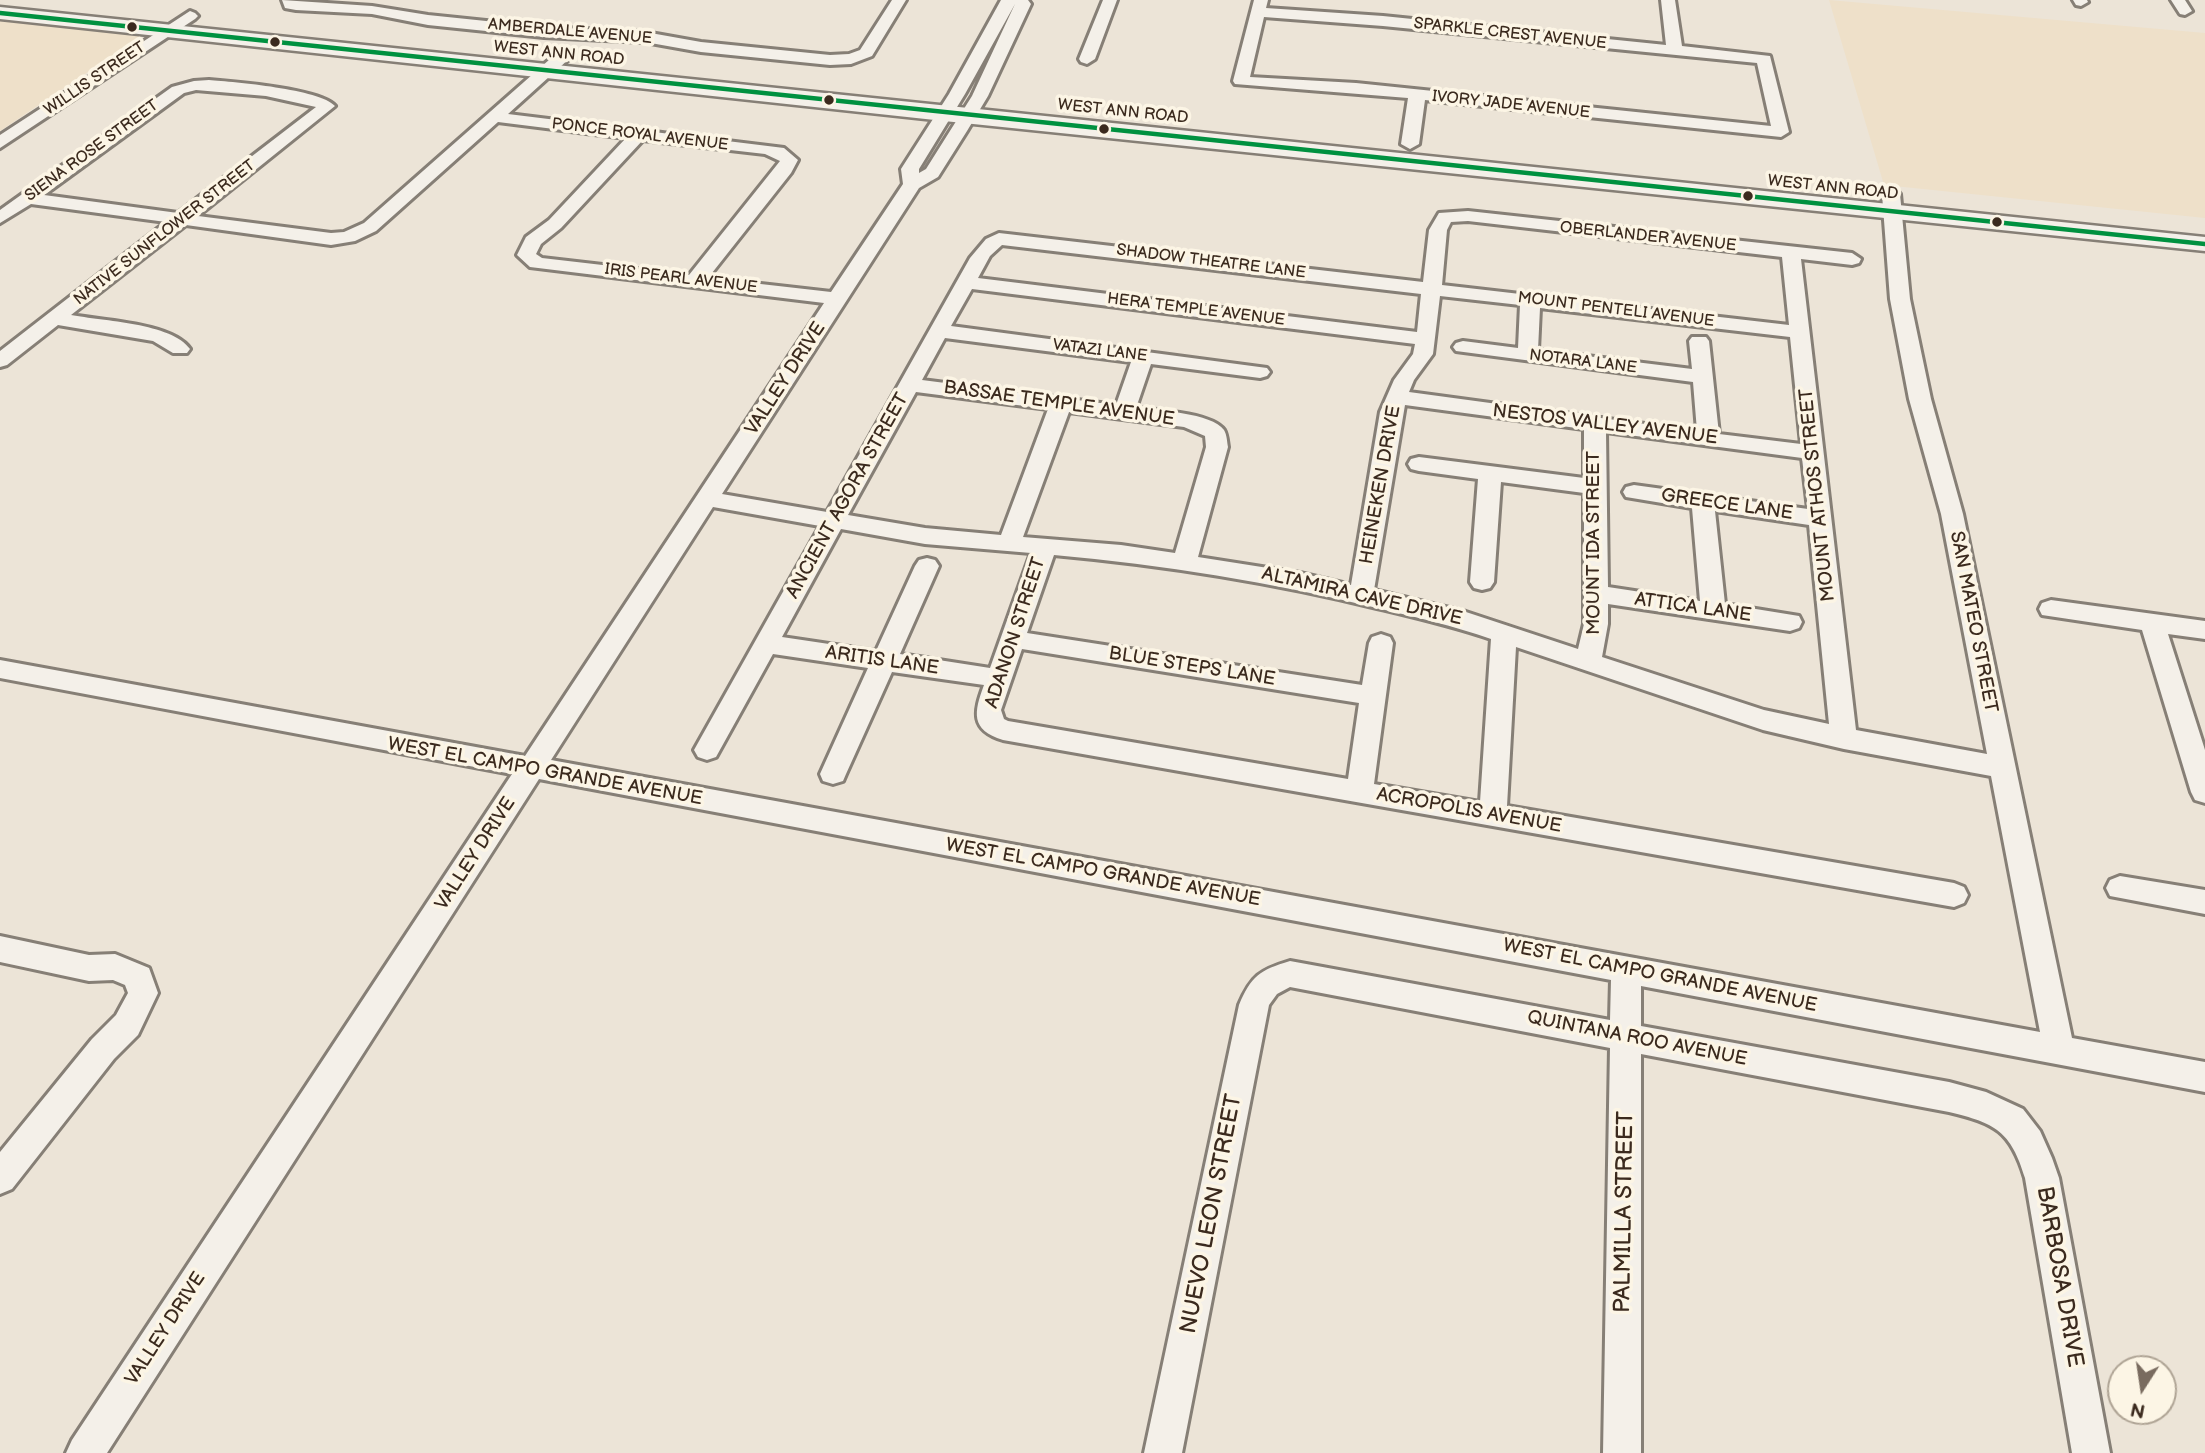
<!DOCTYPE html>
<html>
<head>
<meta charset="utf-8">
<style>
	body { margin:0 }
	#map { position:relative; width:2205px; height:1453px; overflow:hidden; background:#ece4d7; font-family:"Balsamiq Sans",sans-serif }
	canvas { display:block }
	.north { position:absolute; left:2107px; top:1355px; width:70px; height:70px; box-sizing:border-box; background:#fcf5e5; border:2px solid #afa495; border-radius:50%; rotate:192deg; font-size:19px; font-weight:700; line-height:28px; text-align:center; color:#3b2a1e }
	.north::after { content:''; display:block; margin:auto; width:24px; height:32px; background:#796b5f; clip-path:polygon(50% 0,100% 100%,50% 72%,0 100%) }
</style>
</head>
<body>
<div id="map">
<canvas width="2205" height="1453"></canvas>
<div class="north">N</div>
</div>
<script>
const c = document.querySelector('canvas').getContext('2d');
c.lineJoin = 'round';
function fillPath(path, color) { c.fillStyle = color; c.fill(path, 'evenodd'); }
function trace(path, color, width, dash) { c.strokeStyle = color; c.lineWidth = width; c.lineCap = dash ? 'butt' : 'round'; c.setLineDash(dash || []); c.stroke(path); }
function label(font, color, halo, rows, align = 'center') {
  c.font = font + ' "Balsamiq Sans",sans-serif'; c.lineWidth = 7; c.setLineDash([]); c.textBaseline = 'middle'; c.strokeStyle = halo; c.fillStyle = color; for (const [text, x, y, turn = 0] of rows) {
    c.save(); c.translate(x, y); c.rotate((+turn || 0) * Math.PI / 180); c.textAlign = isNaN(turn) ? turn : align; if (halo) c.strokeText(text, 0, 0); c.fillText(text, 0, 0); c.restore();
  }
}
const built = new Path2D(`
	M1829,0L2205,33V218L1884,185Z
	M0,20L143,35L0,131Z`);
const minor = new Path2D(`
	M282,0L372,6L428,15L544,27L645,32L701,42L830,55L849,54L860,50L892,0H906L872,56L851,64L830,65L701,52L645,42L544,37L428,25L372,14L296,10L285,8Z
	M1001,0H1028L1031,4L988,96L967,131L938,177L919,188L722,494L827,512L970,258L986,239L999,233L1423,282L1429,230L1439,213L1468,211L1852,253L1861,259L1859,263L1852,265L1801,259L1856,730L1987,754L1941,514L1909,399L1890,299L1882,194L1891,189L1897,190L1900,194L1910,299L1931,399L1963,514L2072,1038L2205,1062V1092L1641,986V1026L1949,1082L1986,1092L2023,1109L2040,1131L2052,1158L2059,1178L2110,1453H2072L2025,1178C2011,1131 1995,1123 1949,1112L1641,1054V1453H1603L1610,1048L1290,987L1277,994L1269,1005L1182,1453H1144L1239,1005C1251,976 1260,970 1290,961L1610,1020L1611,980L539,779L107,1453H66L72,1440L512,774L0,678V660L525,756L824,303L530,267L517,255L526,237L549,220L626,138L498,122L376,231L355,241L331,245L186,225L71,315C102,321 172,323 190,349L187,353H173L153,341L58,325L7,365L0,367V351L166,222L31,204L0,223V210L172,87L194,81L209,80C234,82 320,89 335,106L198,216L331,233L344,232L364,223L558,52H570L572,55L570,58L508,114L784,148L798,160L791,173L708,278L831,292L903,184L901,169L949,94ZM1015,4L972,96L926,169L919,173V169L965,94ZM196,90L266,96L316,107L178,213L44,195L184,93ZM643,140L765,154L780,161L689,275L542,258L536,254L541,244L561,228ZM1468,221L1782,257L1789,325L1442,285L1447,230L1451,222ZM1002,245L1421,294L1417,332L978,278L990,256ZM972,289L1415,344L1413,354L1394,380L1380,412L1351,585L1300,573L1198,557L1228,447C1227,442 1227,435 1224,430C1212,413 1157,410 1136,408L1151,364L1260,378L1267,376L1270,372L1267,368L951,326ZM1440,296L1520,305L1518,348L1463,341L1456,343L1453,347L1456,351L1693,382L1697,431L1409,392L1414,380L1433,354ZM1540,308L1790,337L1801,444L1719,434L1709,341L1706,337H1692L1689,341L1692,369L1538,350ZM945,338L1131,362L1116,405L922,380ZM916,392L1048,409L1001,535L925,528L848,515ZM1405,405L1584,429V478L1419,457L1411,459L1408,464L1411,469L1419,471L1478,479L1470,582L1474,588L1482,590L1490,588L1494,582L1501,482L1584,493V624L1578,649L1466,612L1374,590ZM1069,412L1184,427L1205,436L1206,447L1175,553L1121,545L1023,537ZM1606,432L1802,458L1808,509L1634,485L1626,487L1623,492L1626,497L1692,508L1700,601L1608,587ZM713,507L820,526L694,750L698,757L707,760L716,757L773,654L868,668L820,774L823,781L833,784L843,781L846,774L892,672L984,685C974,712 970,730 1003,740L1954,907L1964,903L1968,895L1964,887L1954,883L1507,806L1516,647L1763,730L1844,749L1991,776L2040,1032L551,760ZM1715,511L1809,525L1829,724L1764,710L1602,657L1608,624V604L1790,631L1799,628L1802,622L1799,616L1725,604ZM841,529L925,544L1031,553L990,668L900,654L939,566L935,560L927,558L919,560L915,566L876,651L782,637ZM1054,555C1163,565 1271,582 1377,608C1415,617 1454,626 1491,639L1480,802L1374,784L1393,643L1390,637L1381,634L1372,637L1369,643L1362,685L1027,633ZM1022,649L1359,703L1348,779L1008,721L1004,719L1001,710Z
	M1103,0H1117L1095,59L1087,64L1081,62L1079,59Z
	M1254,0H1268L1266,8L1383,16L1666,45L1661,0H1675L1682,46L1770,56L1789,132L1781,137L1425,100L1419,144L1410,149L1401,144L1408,98L1235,84L1233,81ZM1264,17L1383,26L1757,63L1771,126L1356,83L1250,77Z
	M2073,0H2087L2088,2L2081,6L2076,5Z
	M2171,0H2185L2192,11L2185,15L2180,14Z
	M190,11L195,13L198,16L195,19L0,148V135Z
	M2051,600L2205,621V639L2168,634L2205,750V803L2195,800L2191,792L2142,630L2042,615L2039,609L2042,603Z
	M2120,876L2205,890V914L2110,896L2106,888L2110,880Z
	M0,936L89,955L115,954L149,968L158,993L138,1035L114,1059L12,1189L0,1194V1152L92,1039L116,1015L128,993L125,985L113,980L89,981L0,962Z`);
const major = new Path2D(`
	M0,7L2205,237V251L944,121L0,19Z`);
const bus1 = new Path2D(`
	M0,13L2205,244`);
const markers = [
	[132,27,6,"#3b2a1e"],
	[275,42,6,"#3b2a1e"],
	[829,100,6,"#3b2a1e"],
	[1104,129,6,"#3b2a1e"],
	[1748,196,6,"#3b2a1e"],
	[1997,222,6,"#3b2a1e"]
];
const farStreetnames = [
	["AMBERDALE AVENUE",570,32,5],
	["SPARKLE CREST AVENUE",1510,34,6],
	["WEST ANN ROAD",559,54,6],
	["WILLIS STREET",95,79,-34],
	["IVORY JADE AVENUE",1511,105,6],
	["WEST ANN ROAD",1123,112,6],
	["PONCE ROYAL AVENUE",640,135,7],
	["SIENA ROSE STREET",92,151,-36],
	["WEST ANN ROAD",1833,188,6],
	["NATIVE SUNFLOWER STREET",165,233,-38],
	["OBERLANDER AVENUE",1648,237,6],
	["SHADOW THEATRE LANE",1211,262,7],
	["IRIS PEARL AVENUE",681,279,7],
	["HERA TEMPLE AVENUE",1196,310,7],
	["MOUNT PENTELI AVENUE",1616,310,7],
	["VATAZI LANE",1100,351,7],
	["NOTARA LANE",1583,362,7]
];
const streetNames = [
	["VALLEY DRIVE",786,379,-57],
	["BASSAE TEMPLE AVENUE",1059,404,8],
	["NESTOS VALLEY AVENUE",1605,425,7],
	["HEINEKEN DRIVE",1381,485,-80],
	["MOUNT ATHOS STREET",1818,495,-96],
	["ANCIENT AGORA STREET",848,496,-61],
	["GREECE LANE",1727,505,8],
	["MOUNT IDA STREET",1594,543,-90],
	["ALTAMIRA CAVE DRIVE",1362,597,13],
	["ATTICA LANE",1693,608,8],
	["SAN MATEO STREET",1973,622,79],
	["ADANON STREET",1016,633,-72],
	["ARITIS LANE",882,661,8],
	["BLUE STEPS LANE",1192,667,9],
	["WEST EL CAMPO GRANDE AVENUE",545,772,10],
	["ACROPOLIS AVENUE",1469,811,10],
	["VALLEY DRIVE",476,854,-57],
	["WEST EL CAMPO GRANDE AVENUE",1103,873,10],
	["WEST EL CAMPO GRANDE AVENUE",1660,976,11],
	["QUINTANA ROO AVENUE",1637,1039,11],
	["VALLEY DRIVE",166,1329,-57]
];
const nearStreetnames = [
	["PALMILLA STREET",1625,1212,-89],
	["NUEVO LEON STREET",1212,1214,-79],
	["BARBOSA DRIVE",2059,1277,80]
];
fillPath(built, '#eee0c9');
trace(minor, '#867f76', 6);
trace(major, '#867f76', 5);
fillPath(minor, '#f4f0e9');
fillPath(major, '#f4f0e9');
trace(bus1, '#009140', 4.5);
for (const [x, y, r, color] of markers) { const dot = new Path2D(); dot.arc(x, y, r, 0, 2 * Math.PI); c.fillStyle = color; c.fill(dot); trace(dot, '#fcf5e5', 2.5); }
label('16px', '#3b2a1e', '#fcf5e5', farStreetnames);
label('19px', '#3b2a1e', '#fcf5e5', streetNames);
label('23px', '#3b2a1e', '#fcf5e5', nearStreetnames);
</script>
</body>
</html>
